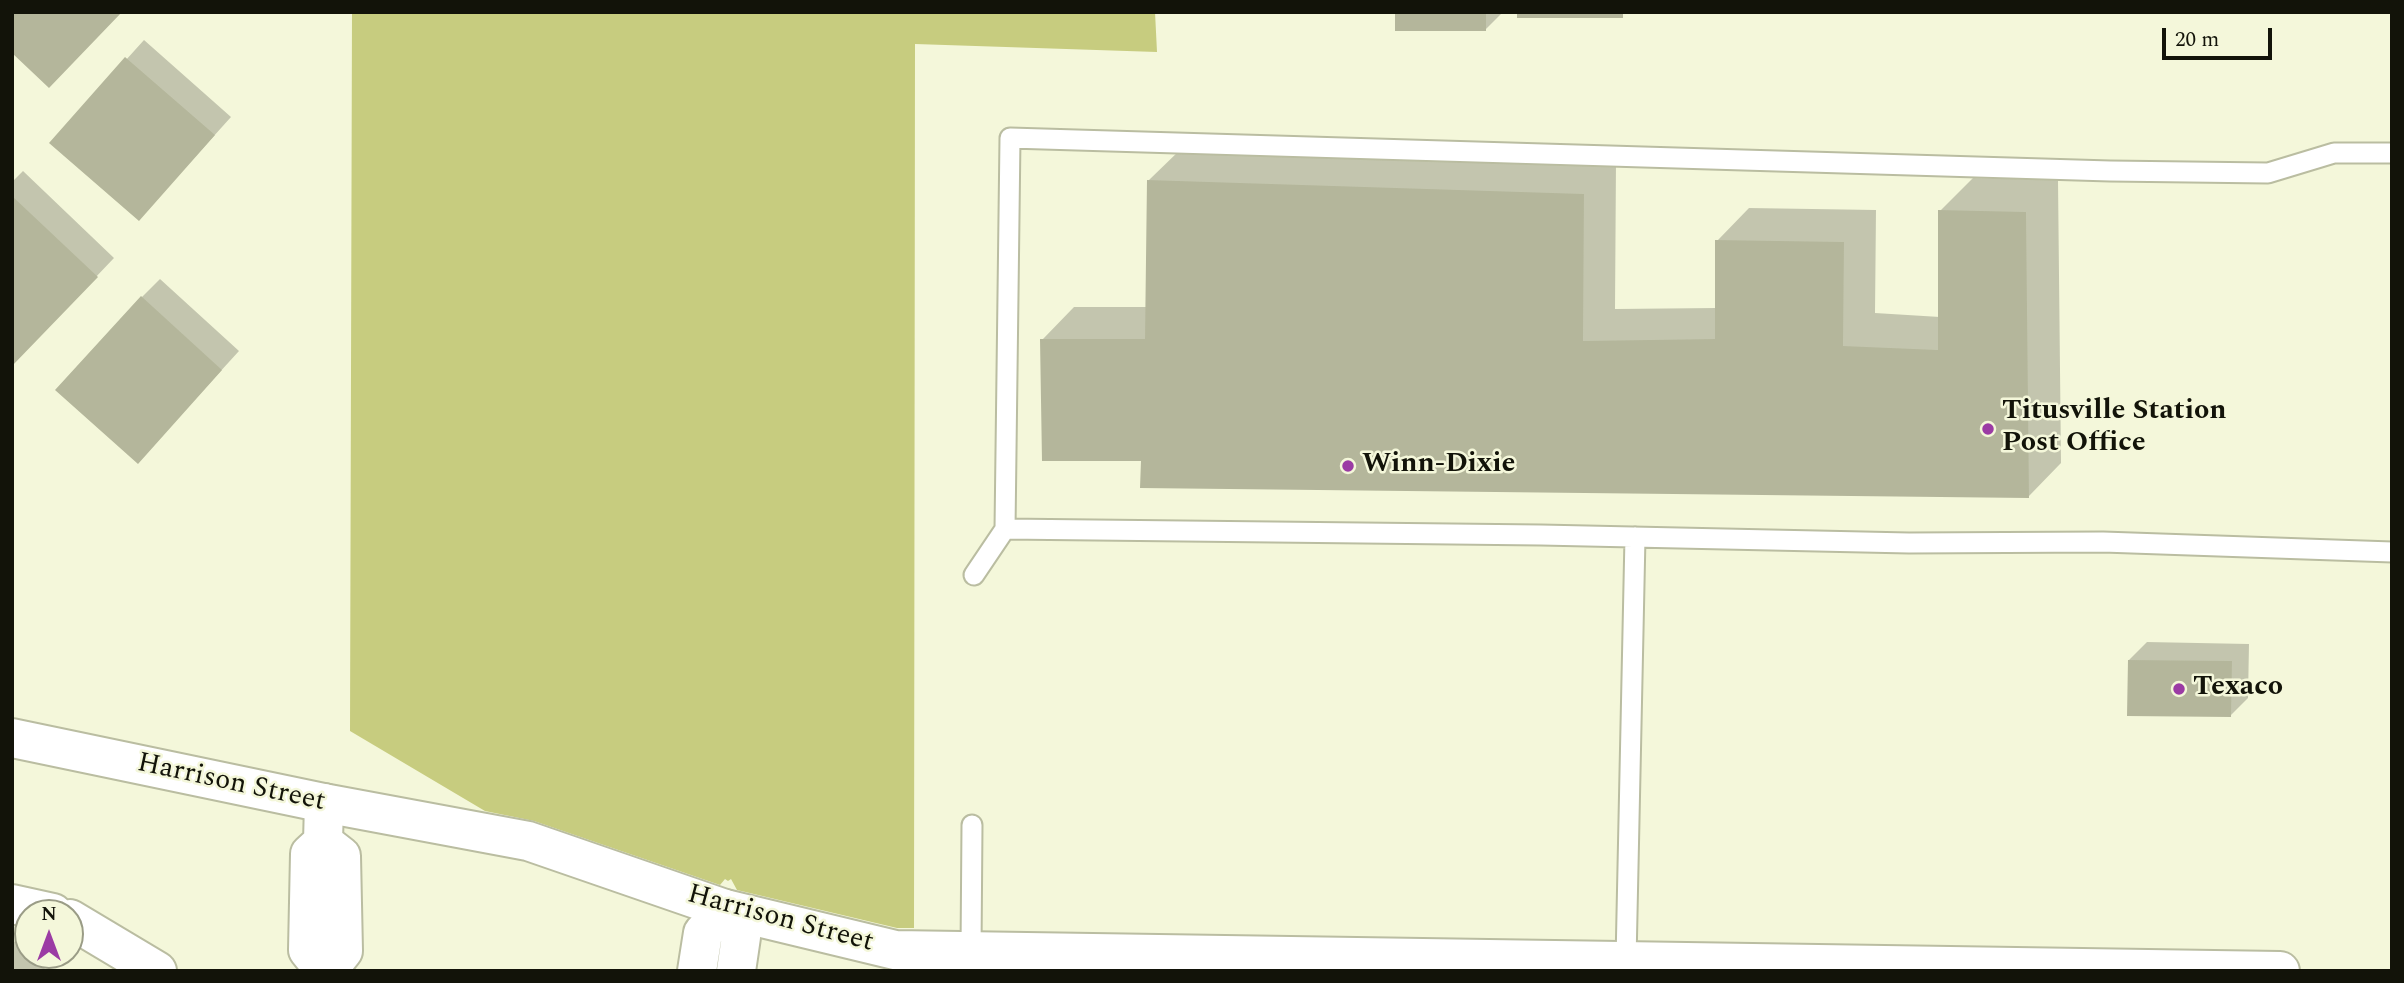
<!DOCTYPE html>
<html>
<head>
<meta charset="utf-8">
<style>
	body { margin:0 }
	#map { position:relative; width:2404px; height:983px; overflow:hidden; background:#f4f7da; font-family:Spectral,serif }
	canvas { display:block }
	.frame { position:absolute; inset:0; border:14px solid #121309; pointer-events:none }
	.north { position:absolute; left:14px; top:899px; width:70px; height:70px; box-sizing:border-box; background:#f4f7da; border:2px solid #9a9c86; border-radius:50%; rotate:0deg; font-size:19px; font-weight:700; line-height:28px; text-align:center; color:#121309 }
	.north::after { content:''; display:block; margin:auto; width:24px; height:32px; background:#9b3ba4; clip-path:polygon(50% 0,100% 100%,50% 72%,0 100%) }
	.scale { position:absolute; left:2162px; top:28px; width:110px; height:32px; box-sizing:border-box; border:4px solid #121309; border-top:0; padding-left:9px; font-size:21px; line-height:24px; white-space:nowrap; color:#121309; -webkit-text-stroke:5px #f4f7da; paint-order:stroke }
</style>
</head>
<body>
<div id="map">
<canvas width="2404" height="983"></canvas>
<div class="frame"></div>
<div class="north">N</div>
<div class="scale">20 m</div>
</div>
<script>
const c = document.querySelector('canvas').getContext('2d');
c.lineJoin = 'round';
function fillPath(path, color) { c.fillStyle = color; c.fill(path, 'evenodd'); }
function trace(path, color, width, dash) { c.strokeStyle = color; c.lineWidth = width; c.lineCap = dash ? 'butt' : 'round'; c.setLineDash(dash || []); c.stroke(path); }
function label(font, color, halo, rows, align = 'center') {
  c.font = font + ' Spectral,serif'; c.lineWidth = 5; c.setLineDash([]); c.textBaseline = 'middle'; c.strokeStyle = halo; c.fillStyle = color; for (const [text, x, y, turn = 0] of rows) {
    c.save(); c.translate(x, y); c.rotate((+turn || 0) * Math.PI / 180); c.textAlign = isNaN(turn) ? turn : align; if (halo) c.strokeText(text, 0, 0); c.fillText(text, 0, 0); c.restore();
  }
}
const green = new Path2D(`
	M352,12H1155L1157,52L915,44L914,928H897L737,890L731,879L728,881L725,879L720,885L534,821L485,811L350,731Z`);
const shadow = new Path2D(`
	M1396,12H1503L1486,29Z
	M144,40L231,117L139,219L51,143Z
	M1182,148L1616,162L1615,309L1717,308V241L1749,208L1876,210L1875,313L1940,317V211L1973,178L2058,180L2061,463L2029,496L1143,459L1042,340L1074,307H1147L1149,180Z
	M23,171L114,258L12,365V182Z
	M160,279L239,351L155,443L142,297Z
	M2147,642L2249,644L2248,698L2230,716L2129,660Z
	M12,941L28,945V955H48L44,971H12Z`);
const building = new Path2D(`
	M12,12H122L49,88L12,53Z
	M1395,12H1486V31H1395Z
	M1517,12H1623V18H1517Z
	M125,57L215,135L139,221L49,143Z
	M1147,180L1584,194L1583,341L1715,339V240L1844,242L1843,346L1938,350V210L2026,212L2029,498L1140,488L1141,461H1042L1040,339H1145Z
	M12,196L98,277L12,366Z
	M141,296L222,370L138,464L55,390Z
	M2128,660L2232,661L2231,717L2127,716Z`);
const service = new Path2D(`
	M1005,529L1010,138L2110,171L2268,173L2334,153H2392
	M974,575L1005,529L1541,535L1909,543L2103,542L2392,552
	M971,950L972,825
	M1626,961L1635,537`);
const minor = new Path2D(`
	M324,803L323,842L310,854L308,950L325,971
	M323,842L341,856L343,951L327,971
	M12,904L53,913
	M70,919L157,971
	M697,971L703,933L725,909L741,937L736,971`);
const tertiary = new Path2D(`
	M12,738L324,803L528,841L725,909L895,950L2280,971`);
const markers = [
	[1988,429,7,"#9b3ba4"],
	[1348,466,7,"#9b3ba4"],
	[2179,689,7,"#9b3ba4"]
];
const poiNames = [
	["Titusville Station",2002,413],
	["Post Office",2002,445],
	["Winn-Dixie",1362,466],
	["Texaco",2193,689]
];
const streetNames = [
	["Harrison Street",231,784,12],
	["Harrison Street",780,920,15]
];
fillPath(green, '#c7cc7f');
fillPath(shadow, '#0003');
fillPath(building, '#b4b69b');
trace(service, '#babda1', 23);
trace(minor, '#babda1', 42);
trace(tertiary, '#babda1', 42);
trace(service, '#fff', 19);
trace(minor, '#fff', 38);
trace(tertiary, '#fff', 38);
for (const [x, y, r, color] of markers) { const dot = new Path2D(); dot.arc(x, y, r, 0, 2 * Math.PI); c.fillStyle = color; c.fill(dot); trace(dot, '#f4f7da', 2.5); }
label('bold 28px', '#121309', '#f4f7da', poiNames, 'left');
label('28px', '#121309', '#f4f7da', streetNames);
</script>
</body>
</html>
